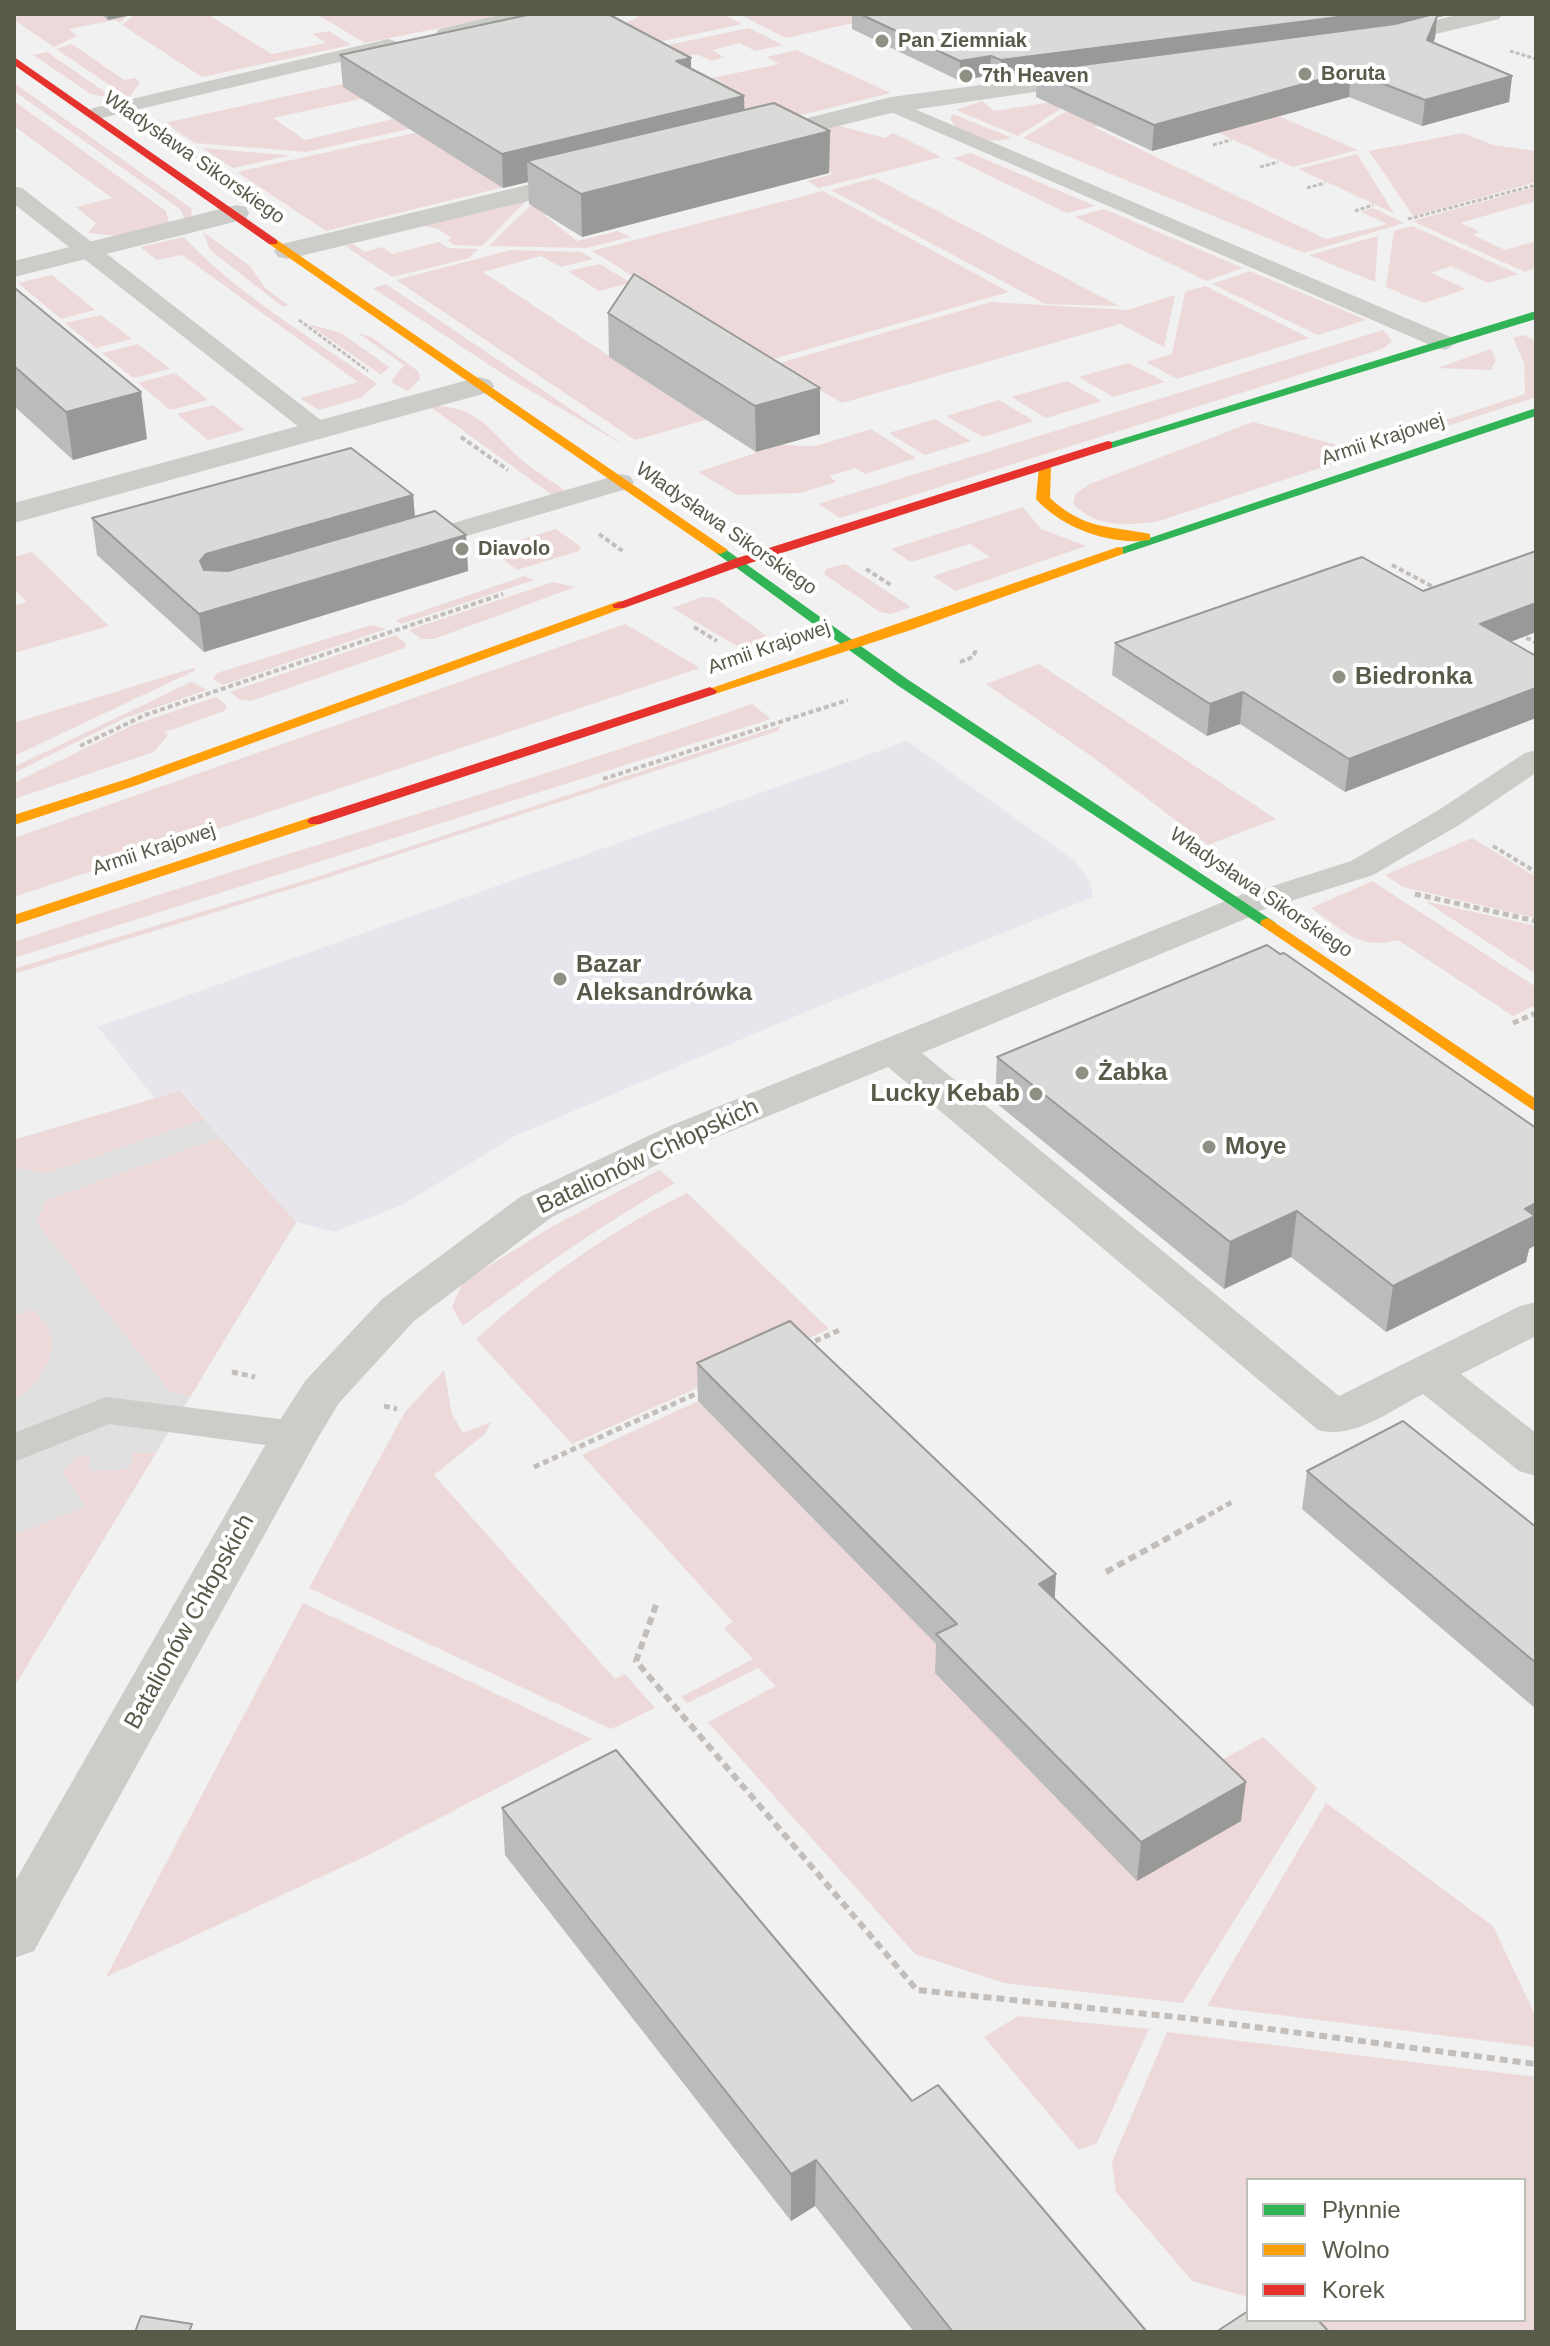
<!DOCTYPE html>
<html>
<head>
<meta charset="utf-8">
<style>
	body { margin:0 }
	#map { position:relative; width:1550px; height:2346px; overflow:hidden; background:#f1f1f1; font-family:Helvetica,sans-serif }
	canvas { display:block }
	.frame { position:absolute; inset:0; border:16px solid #595b4a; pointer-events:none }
	.legend { position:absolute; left:1246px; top:2178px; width:280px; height:144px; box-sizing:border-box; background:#fff; border:2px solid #bdbdb7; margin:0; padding:10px 14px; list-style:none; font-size:24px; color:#595b4a }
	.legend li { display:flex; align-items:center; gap:16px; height:40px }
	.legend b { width:40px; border:2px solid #bdbdb7 }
</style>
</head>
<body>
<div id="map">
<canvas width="1550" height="2346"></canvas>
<div class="frame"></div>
<ul class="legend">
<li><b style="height:10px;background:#30b455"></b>Płynnie</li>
<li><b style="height:10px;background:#ff9f0a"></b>Wolno</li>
<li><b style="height:10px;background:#e5322d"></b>Korek</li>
</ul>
</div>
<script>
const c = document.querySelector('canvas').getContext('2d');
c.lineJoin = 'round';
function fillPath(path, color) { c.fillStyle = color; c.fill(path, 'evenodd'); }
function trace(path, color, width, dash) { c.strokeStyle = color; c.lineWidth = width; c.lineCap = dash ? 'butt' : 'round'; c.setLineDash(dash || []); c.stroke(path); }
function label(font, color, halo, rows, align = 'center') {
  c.font = font + ' Helvetica,sans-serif'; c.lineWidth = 8; c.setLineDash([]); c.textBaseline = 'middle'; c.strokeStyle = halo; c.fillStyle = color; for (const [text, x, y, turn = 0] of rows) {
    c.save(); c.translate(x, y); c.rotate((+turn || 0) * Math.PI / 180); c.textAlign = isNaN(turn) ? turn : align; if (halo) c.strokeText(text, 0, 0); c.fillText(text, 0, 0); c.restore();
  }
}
const commercial = new Path2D(`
	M907,741L1074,860L1089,880L1093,897L803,1013L515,1136L402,1205L335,1232L296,1222L181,1091L155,1099L98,1027Z`);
const education = new Path2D(`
	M180,1091L296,1222L14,1687V1140Z`);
const green = new Path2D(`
	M36,14H130L120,23L115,20L69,29L77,36L54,47L14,20V17Z
	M135,14H207L272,54L326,43L312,34L329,31L351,45L202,77L122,25Z
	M316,14H509L365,43Z
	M643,14H723L742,24L630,48L600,37Z
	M739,14H893L786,38Z
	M749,28L783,45L755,51L740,43L712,50L724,57L711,61L697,54L627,69L621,55Z
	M72,44L124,80L135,78L140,82L129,98L56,49Z
	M796,50L891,93L756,126L683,84L779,64L767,57Z
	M47,52L115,99L91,94L33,55Z
	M374,77L398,91L273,118L305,140L414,114L431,124L306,152L195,143L164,123Z
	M14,83L191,208L192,215L185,219L180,209L14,91Z
	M1078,98L1018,136L956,110L982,101L994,111Z
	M1085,100L1158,110L1094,127L1326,239L1388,224L1361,212L1373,208L1404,223L1304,253L1023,138Z
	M14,101L166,211L169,223L119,236L88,233L96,223L76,207L112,198L14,126Z
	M1248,103L1358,150L1293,167L1188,119Z
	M136,114L253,192L242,195L135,125L131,119Z
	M953,114L1012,138C993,144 959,140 950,118Z
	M832,124L885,138L893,133L941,157L819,188L807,181L833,174L793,152L544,215L577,241L618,231L630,237L587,248L489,246L538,198Z
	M437,128L447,152L478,171L489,169L512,185L326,231L237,172Z
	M1463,133L1493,145L1536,151V182L1413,216L1369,151Z
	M202,148L285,155L288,156L233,168Z
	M971,153L1095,206L1067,213L953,158Z
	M1357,154L1394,213L1298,169Z
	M874,178L1119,306L1045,304L831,190Z
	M1536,187V201L1460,223L1479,231L1473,235L1505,250L1536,241V268L1525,272L1412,221Z
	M823,191L1009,292L770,360L592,251Z
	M527,200L482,246L454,245L447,240L452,238L436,228L423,226Z
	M1104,209L1243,268L1206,281L1075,217Z
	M1412,226L1518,274L1488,283L1451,266L1431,273L1466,289L1424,303L1386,287L1394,231Z
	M203,232L250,266L265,288L288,305L283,307L210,250Z
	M1378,236L1375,282L1309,255Z
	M184,237C238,296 312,337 377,384L360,398L319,410L300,398L358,382L182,255L157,260L140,247Z
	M439,242L448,248L478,249L469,258L392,277L345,246L353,244L365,252L382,247L392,254Z
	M511,250L581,252L593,259L561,267L541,256L483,272L686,407L808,391L635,440L396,280Z
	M600,264L631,283L599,291L568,271Z
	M1250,271L1352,314L1366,320L1318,335L1212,284Z
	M52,275L95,310L61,319L18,283Z
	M386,284L625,446L512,380L373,288Z
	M1205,286L1309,338L1177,379L1146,362L1172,354L1185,292Z
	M1175,295L1164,347L1120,324L842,403L776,364L991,302L1128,310Z
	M101,315L132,339L96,348L65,323Z
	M308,324L341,333L389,367L381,375Z
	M1383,330L1392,341L1382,349L840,518L818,504Z
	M358,333L371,337L418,371L420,379L408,391L391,382L404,365Z
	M1523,335L1536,341V397L1159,521C1127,526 1097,528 1073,504L1076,493L1090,484L1253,422L1355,450L1525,394L1524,363L1513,338Z
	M138,344L170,369L133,378L102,353Z
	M1491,349L1496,360L1491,370L1437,368Z
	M1129,363L1165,382L1114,397L1078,377Z
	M175,373L208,400L170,410L138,383Z
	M1067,381L1102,401L1046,418L1011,397Z
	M999,400L1034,421L983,437L946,416Z
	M213,405L245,430L208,440L177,414Z
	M429,406C479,405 489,431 523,461C536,471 551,481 564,490L555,497Z
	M935,419L971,441L925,455L889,433Z
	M871,429L916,458L865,474L856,468L829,476L836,482L800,493L737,495L698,472L780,445L816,446Z
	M1023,507L1041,529L1086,546L955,591L933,576L990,557L970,544L911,562L891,549Z
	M556,529L581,547L579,551L517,570L490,549Z
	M32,552L109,626L14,653V606L27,602L14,589V557Z
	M845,564L911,607L891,614L880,612L824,574L826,569Z
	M524,576L534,580L401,624L396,620Z
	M553,582L575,587L434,639H421L409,630Z
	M702,597L715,598L769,638V645L747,652L672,608Z
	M625,624L700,668L14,897V838Z
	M371,625L386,629L223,685L213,679L217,673Z
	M396,635L406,644L405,648L251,701L241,700L230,692Z
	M1039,664L1276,819L1208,845L1094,758L986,684Z
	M193,668L196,670L14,756V723Z
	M191,682L207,690L125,718L14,773V767Z
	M216,697L227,706L224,711L165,732L168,735L154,752L14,799V783L133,725Z
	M752,704L771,719L14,958V942C259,860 508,790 752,704Z
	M780,726L778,731L317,881L14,974L16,968L310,879Z
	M1472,838L1536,877V918L1403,887L1385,875Z
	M1372,881L1536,987V1005L1513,1016L1398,940C1358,951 1344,930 1311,908Z
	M1425,901L1536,926V974Z
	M180,1091L205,1119L47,1173L14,1168V1140Z
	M219,1138L296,1222L190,1397L169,1391L36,1222L47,1200Z
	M659,1170L675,1183C600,1225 532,1274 463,1326L452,1307L463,1282L553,1226Z
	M687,1193L829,1329L572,1444L476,1339C537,1283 612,1229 687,1193Z
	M33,1309C39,1317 49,1327 51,1336C56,1361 34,1389 14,1400V1316Z
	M444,1370L452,1414L463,1433L491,1422L485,1434L434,1475L615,1679L625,1674L655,1708L611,1729L309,1588L405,1412Z
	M698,1401L955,1663L1193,1776L1263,1737L1317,1788L1183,2003L1004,1983L915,1954L708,1722L776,1686L758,1668L687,1703L681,1697L753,1659L724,1628L733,1622L582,1455Z
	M134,1453H156L14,1687V1535L86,1507L63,1473C70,1461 75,1455 89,1455V1471L129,1469Z
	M303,1603L592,1739L368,1855L106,1977Z
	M1326,1803L1493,1926L1536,2017V2047L1207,2006Z
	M1018,2016L1149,2029L1097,2143L1079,2150L984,2037Z
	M1167,2032L1536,2077V2332H1316L1305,2320H1524V2180H1248V2297L1192,2281L1116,2192L1112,2162Z`);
const pathFar3 = new Path2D(`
	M1510,51L1536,59
	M1213,145L1231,140
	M1260,167L1278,162
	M1307,188L1325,183
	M1355,211L1373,205
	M1408,219L1536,185
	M299,320L368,371`);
const pathFar2 = new Path2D(`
	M461,437L508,470
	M599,534L624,552
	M1392,565L1437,589
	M866,569L891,585
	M694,627L717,641
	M1519,634L1536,643
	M960,662L973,657L976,650
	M80,746L145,715L503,594
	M603,779L848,700
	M1493,846L1536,872`);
const pathFar1 = new Path2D(`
	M1415,894L1536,921
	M1513,1023L1536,1013
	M806,1345L842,1329
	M232,1372L255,1377
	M384,1406L397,1409
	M534,1467L702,1391
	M1200,1520L1232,1502`);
const path = new Path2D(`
	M1106,1572L1204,1518
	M656,1605L636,1661L917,1990L1186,2018L1536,2064`);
const lane = new Path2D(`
	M504,14H540L537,18L446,39L436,33L439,29Z
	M388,39L395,41L398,45L395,49L93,120L83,114L93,108Z
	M891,99L1453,338L1457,343L1445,350L1437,348L884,109L881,105L884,101Z
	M14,186L22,188L327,425L331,430L327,435H309L14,204Z
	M621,474L630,476L634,482L630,488L412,552L402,550L399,544L402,538Z
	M1536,750V773L1459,825L1373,875L1243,916L1232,913L1227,906L1232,899L1351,861L1437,811L1525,753Z
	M106,1397L295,1421L309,1425L315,1435L309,1445L295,1449L109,1424L14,1462V1433Z`);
const street = new Path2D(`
	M1461,14H1503L1499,19L1377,48L1365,41L1369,36Z
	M1094,70L1103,72L1106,77L1103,82L891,113L757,146L744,138L748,133L891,97Z
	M585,171L594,173L598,179L594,185L288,259L278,257L274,251L278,245Z
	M236,205L246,207L249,213L246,219L14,277V261Z
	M479,377L490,380L494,386L490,392L14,523V503Z
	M1243,894L1257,898L1263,906L1257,914L922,1053L1339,1396L1520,1306L1536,1302V1336L1461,1374L1536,1433V1476L1519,1471L1423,1394C1391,1410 1354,1440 1318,1430L888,1067L695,1146L552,1217L414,1321L339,1403L319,1436L34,1951L14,1958V1883L278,1423L305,1381L382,1299L520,1197L665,1128Z`);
const fast = new Path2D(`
	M1536,311V319L1112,448L1102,445Z
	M1536,408V416L1123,554H1113L1111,551Z
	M721,546L907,679L1276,923L1274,926H1262L897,685L716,553L714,550Z`);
const slow = new Path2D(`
	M269,240H277L728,550L721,554L716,553L269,244Z
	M1045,463L1051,467L1050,498C1083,529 1109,526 1150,534V540C1111,546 1062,528 1036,499L1039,467Z
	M1118,547L1123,548V554L911,630L715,694H705L703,691Z
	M619,601L624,602V608L137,785L14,825V815L127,779Z
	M315,816L320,818L323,821L320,824L14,925V915Z
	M1268,918L1536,1099V1112L1262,926L1260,923L1262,920Z`);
const jam = new Path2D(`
	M14,57L277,240V244H269L14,65Z
	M1108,441L1112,442V448L744,565L624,608H614L612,605L734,559Z
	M710,687L717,691L715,694L320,824H310L307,821L310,818Z`);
const wall = new Path2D(`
	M100,14H136L108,20Z
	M852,14H1444V16L1437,17L1435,38L1433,43L1512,76L1509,102L1422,126L1349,97L1152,151L1036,97L1037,75L1000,80L990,75L960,81L852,29Z
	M340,55L691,58V69L745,110L830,131L829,173L582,237L529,204L528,182L503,188L343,87Z
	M14,289L147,439L73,460L14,406Z
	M608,313L820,434L756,452L609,357Z
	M413,495L415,517L466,535L468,571L204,652L97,555L92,518Z
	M1536,551V632L1511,642L1345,792L1240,724L1207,736L1112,675L1115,643L1423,591Z
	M997,1057L1529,1249L1526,1262L1386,1332L1291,1257L1224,1289L995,1102Z
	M697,1363L1055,1598L1241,1821L1137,1881L935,1673L936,1644L698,1401Z
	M1307,1471L1536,1527V1709L1302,1509Z
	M502,1808L912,2101L1147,2332H914L815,2206L791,2221L505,1855Z`);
const shadedWall = new Path2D(`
	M107,14H136L108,20Z
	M1362,14H1444V16L1437,17L1435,38L1424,66L1037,71V75L1000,80L1001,60Z
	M991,56L990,75L960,81V61Z
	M691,58V90L676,61Z
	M1351,71L1349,97L1152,151L1154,125Z
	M1512,76L1509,102L1422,126L1425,100Z
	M744,96L745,129L527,161L528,182L503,188L502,154Z
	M830,131L829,173L582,237L581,194Z
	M820,388V434L756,452L755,406Z
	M141,392L147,439L73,460L66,412Z
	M413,495L416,530L210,590L200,561L206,554Z
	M466,535L468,571L204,652L199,614Z
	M1536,603V632L1475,655L1480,624Z
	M1536,688V718L1345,792L1349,759Z
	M1243,692L1240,724L1207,736L1210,704Z
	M1536,1203V1245L1529,1249L1526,1262L1386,1332L1393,1286Z
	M1297,1211L1291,1257L1224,1289L1230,1242Z
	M1056,1574L1054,1613L1039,1584Z
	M1246,1782L1241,1821L1137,1881L1141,1842Z
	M816,2160L815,2206L791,2221V2174Z`);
const building = new Path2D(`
	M532,14H608L691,58L676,61L744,96L502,154L340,55Z
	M860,14H1362L1001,60L991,56L960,61Z
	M1434,14H1438L1427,40L1512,76L1425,100L1351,71L1154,125L1037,71L1395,24Z
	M774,103L830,131L581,194L527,161Z
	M634,274L820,388L755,406L608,313Z
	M14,289H16L141,392L66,412L14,366Z
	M351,448L413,495L206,554L200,561L204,570L228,571L435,511L466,535L199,614L92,518Z
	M1536,551V603L1480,624L1536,656V688L1349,759L1243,692L1210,704L1115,643L1362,557L1423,591Z
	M1267,945L1280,954L1284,953L1536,1128V1203L1525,1209L1535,1216L1393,1286L1297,1211L1230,1242L997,1057Z
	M790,1321L1056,1574L1039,1584L1246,1782L1141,1842L936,1634L957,1624L697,1363Z
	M1403,1421L1536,1527V1663L1307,1471Z
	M616,1750L912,2101L938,2085L1147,2332H953L816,2160L791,2174L502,1808Z
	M1248,2311V2320H1318L1329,2332H1216Z
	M141,2316L192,2324L189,2332H135Z`);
const markers = [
	[882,41,8,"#8e9084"],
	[1305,74,8,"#8e9084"],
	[966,76,8,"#8e9084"],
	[462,549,8,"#8e9084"],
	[1339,677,8,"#8e9084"],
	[560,979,8,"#8e9084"],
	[1082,1073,8,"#8e9084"],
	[1036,1094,8,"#8e9084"],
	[1209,1147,8,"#8e9084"]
];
const farPoinames = [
	["Pan Ziemniak",898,41],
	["Boruta",1321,74],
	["7th Heaven",982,76],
	["Diavolo",478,549]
];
const farStreetnames = [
	["Władysława Sikorskiego",194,158,35],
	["Armii Krajowej",1383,440,-18],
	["Władysława Sikorskiego",726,529,35],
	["Armii Krajowej",769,648,-19],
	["Armii Krajowej",154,850,-18],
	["Władysława Sikorskiego",1261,893,34]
];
const poiNames = [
	["Biedronka",1355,677],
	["Bazar",576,965],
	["Aleksandrówka",576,993],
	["Żabka",1098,1073],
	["Lucky Kebab",1020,1094,"right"],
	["Moye",1225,1147]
];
const streetNames = [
	["Batalionów Chłopskich",648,1157,-25],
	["Batalionów Chłopskich",190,1622,-61]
];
fillPath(commercial, '#e8e5ec');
fillPath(education, '#dfe0df');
fillPath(green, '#edd9d9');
trace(pathFar3, '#c4bebb', 3, [4, 2]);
trace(pathFar2, '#c4bebb', 4, [5, 3]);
trace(pathFar1, '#c4bebb', 5, [6, 4]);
trace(path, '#c4bebb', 6, [8, 5]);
fillPath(lane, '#cccdc9');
fillPath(street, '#cccdc9');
fillPath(fast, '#30b455');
fillPath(slow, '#ff9f0a');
fillPath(jam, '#e5322d');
fillPath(wall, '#bbb');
fillPath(shadedWall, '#999998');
fillPath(building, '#dadad9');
trace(building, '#999998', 2);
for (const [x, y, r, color] of markers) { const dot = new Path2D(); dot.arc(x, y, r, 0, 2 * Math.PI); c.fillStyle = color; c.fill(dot); trace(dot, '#fff', 3); }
label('bold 20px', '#595b4a', '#fff', farPoinames, 'left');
label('20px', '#595b4a', '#fff', farStreetnames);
label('bold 24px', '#595b4a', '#fff', poiNames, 'left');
label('24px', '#595b4a', '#fff', streetNames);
</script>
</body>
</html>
